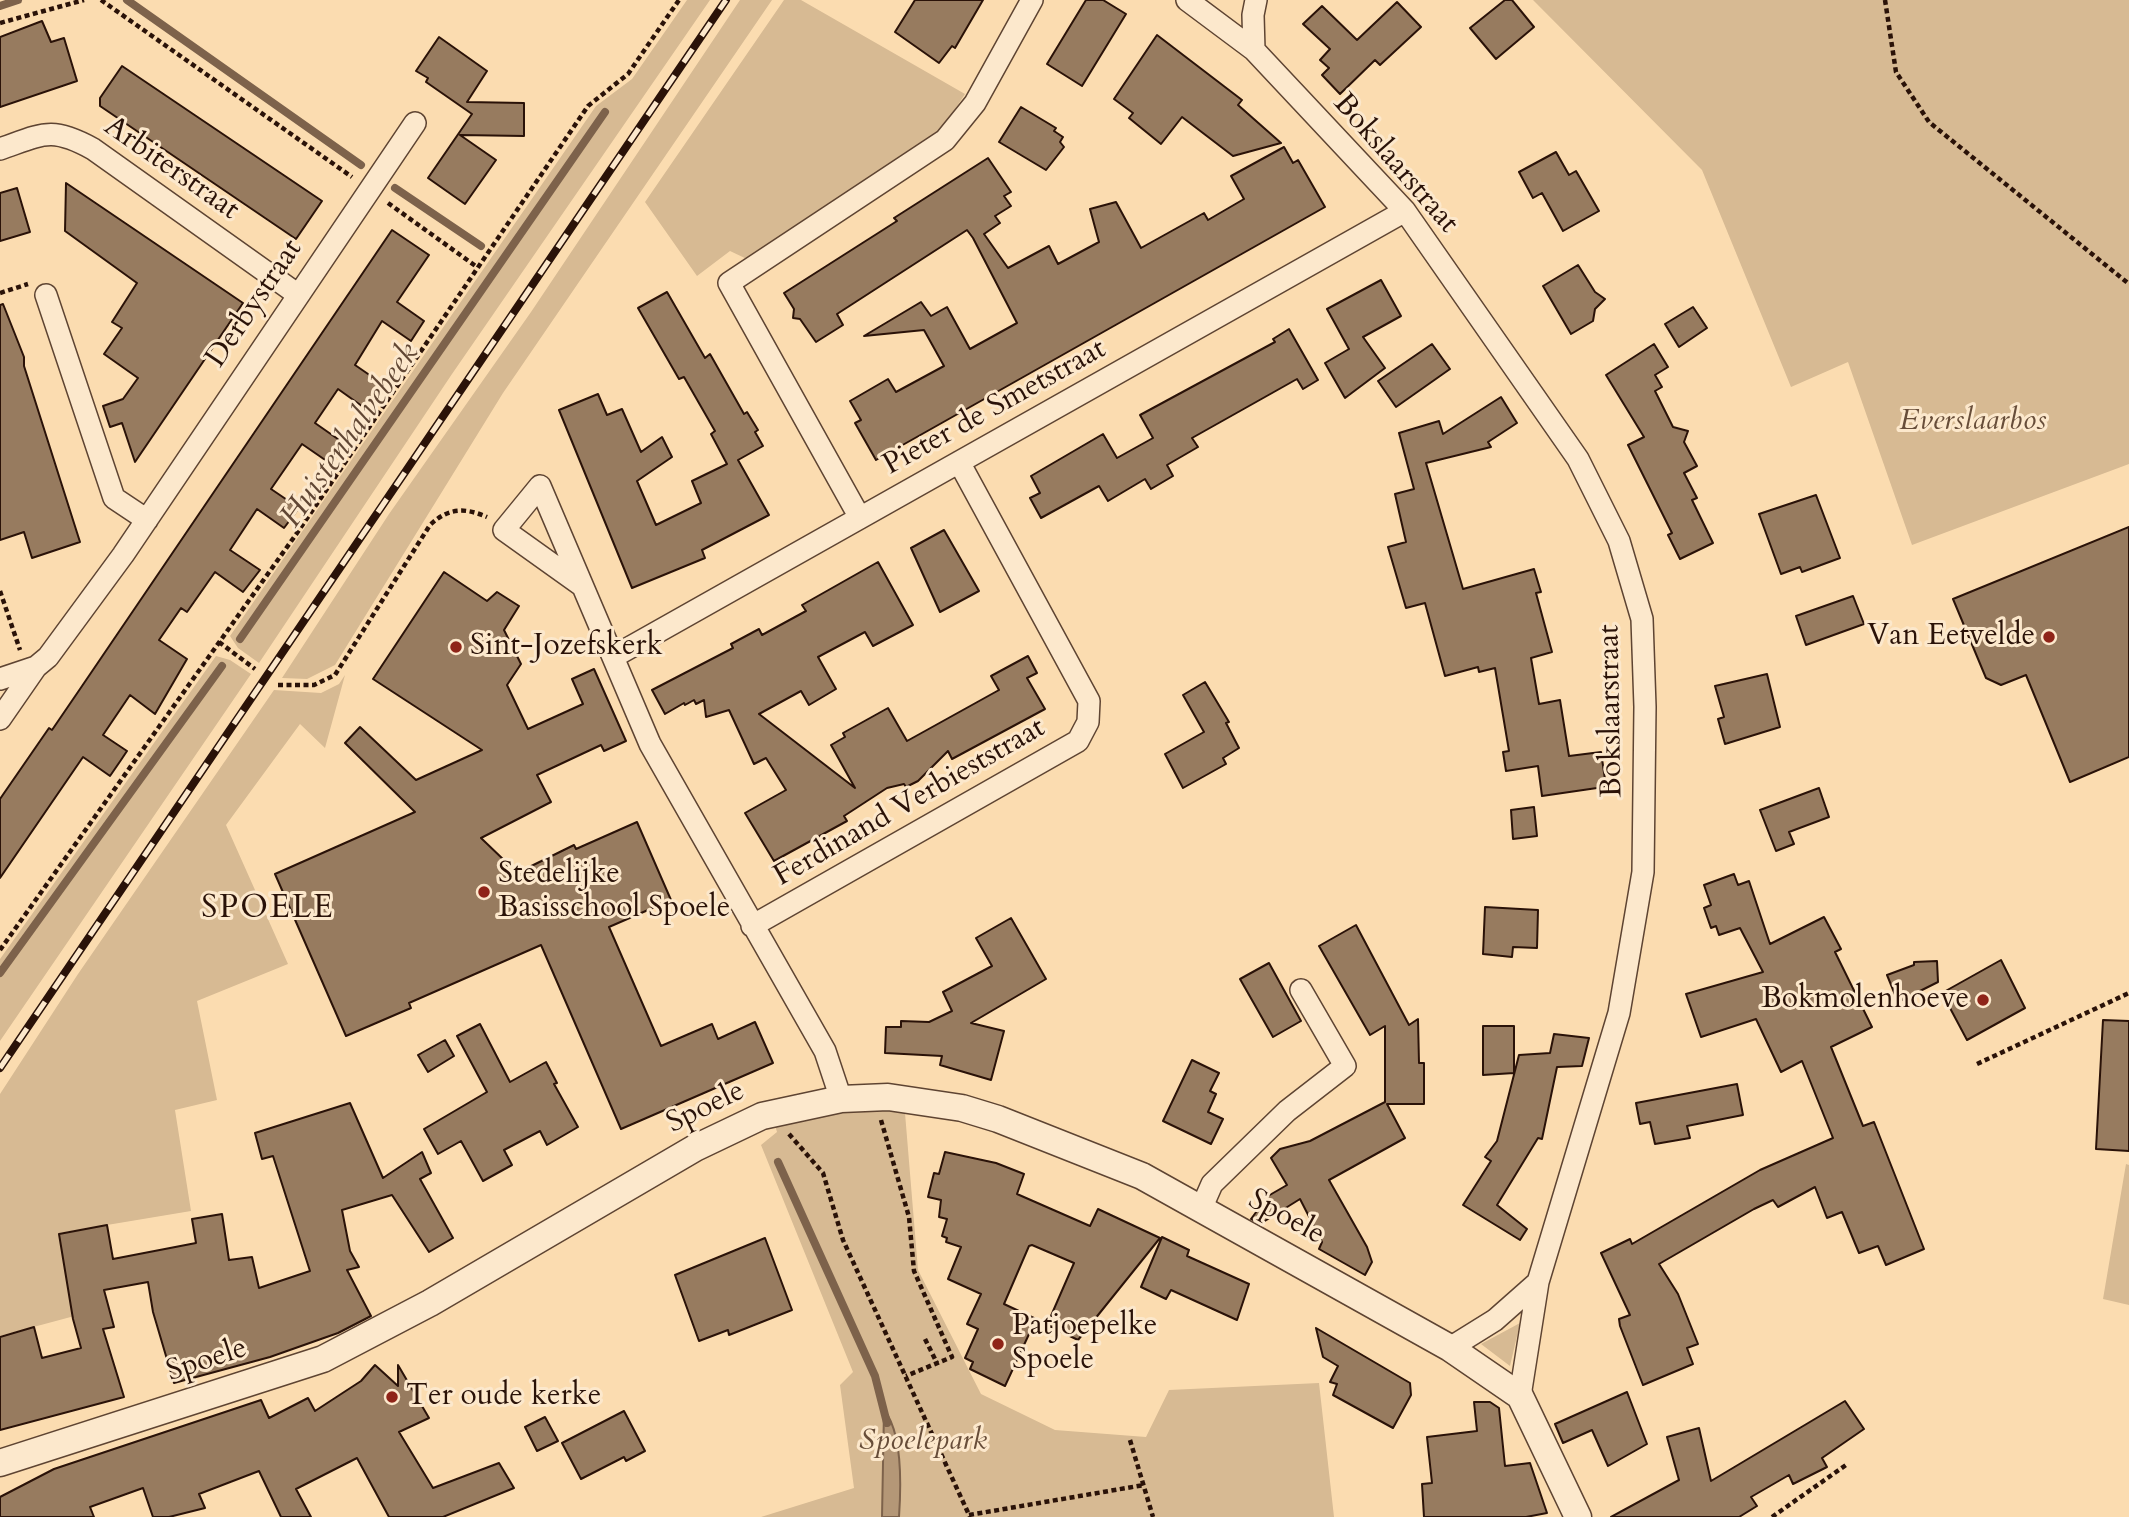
<!DOCTYPE html>
<html>
<head>
<meta charset="utf-8">
<style>
	body { margin:0 }
	canvas { display:block; background:#fbdcb0 }
</style>
</head>
<body>
<canvas width="2129" height="1517"></canvas>
<script>
const c = document.querySelector('canvas').getContext('2d');
c.lineJoin = 'round';
function fillPath(path, color) { c.fillStyle = color; c.fill(path, 'evenodd'); }
function trace(path, color, width, dash) { c.strokeStyle = color; c.lineWidth = width; c.lineCap = dash ? 'butt' : 'round'; c.setLineDash(dash || []); c.stroke(path); }
function label(font, color, halo, rows, align = 'center') {
  c.font = font + ' Cardo,serif'; c.lineWidth = 6; c.setLineDash([]); c.textBaseline = 'middle'; c.strokeStyle = halo; c.fillStyle = color; for (const [text, x, y, turn = 0] of rows) {
    c.save(); c.translate(x, y); c.rotate((+turn || 0) * Math.PI / 180); c.textAlign = isNaN(turn) ? turn : align; if (halo) c.strokeText(text, 0, 0); c.fillText(text, 0, 0); c.restore();
  }
}
const green = new Path2D(`
	M687,0H710L452,374L259,663L238,648L230,636L596,106L632,79Z
	M740,0H772L503,393L335,665L307,679L282,678L389,514L531,312Z
	M784,0H801L965,94L938,135L749,260L730,251L697,276L645,202Z
	M1533,0H2129V464L1912,545L1848,362L1791,387L1702,170Z
	M216,656L230,660L251,674L0,1041V959Z
	M345,675L325,748L300,724L226,825L288,964L197,1001L217,1100L175,1110L191,1211L59,1233L70,1295L93,1311L0,1336V1094L78,974L274,690L321,693L339,684Z
	M864,1109L898,1110V1113H905L918,1270L981,1394L1055,1430L1146,1437L1169,1390L1319,1383L1334,1517H761L854,1488L840,1385L853,1372L761,1145L777,1132L775,1125Z
	M2126,1164L2129,1165V1305L2103,1299Z
	M1520,1323L1510,1366L1481,1344Z`);
const water = new Path2D(`
	M884,1410C903,1433 901,1488 899,1517H882Z`);
const stream = new Path2D(`
	M127,0L361,165
	M0,6L18,0
	M395,188L481,246
	M240,639L605,112
	M0,973L222,666
	M778,1162L875,1376L887,1423`);
const building = new Path2D(`
	M915,0H983L955,48L952,46L939,63L895,32Z
	M1086,0H1103L1126,14L1082,86L1047,64Z
	M1505,0H1512L1534,27L1496,59L1470,28Z
	M1397,2L1421,27L1380,65L1375,60L1340,94L1322,75L1329,68L1320,60L1330,49L1303,24L1322,6L1357,40Z
	M42,21L51,42L64,38L77,81L0,107V37Z
	M1157,35L1242,100L1238,105L1281,143L1233,156L1182,117L1161,144L1129,118L1133,113L1114,99Z
	M439,37L487,71L467,102L524,103V136L460,135L496,160L465,204L428,178L472,114L426,82L428,78L416,71Z
	M122,66L322,201L296,239L100,106V98Z
	M1021,107L1056,128L1054,131L1063,137L1060,142L1064,147L1046,170L999,142Z
	M1284,147L1293,163L1298,160L1325,207L876,460L855,423L861,420L850,401L888,379L896,392L944,366L924,330L864,336L921,302L931,316L947,307L970,349L1017,323L973,238L967,230L837,314L843,325L816,342L800,319L793,318L794,309L784,293L897,221L894,218L988,158L1011,192L1004,196L1011,206L995,216L1000,223L984,234L1008,268L1049,246L1058,264L1099,242L1090,209L1116,202L1141,248L1204,213L1208,220L1244,199L1231,176Z
	M1556,152L1569,175L1576,171L1599,211L1563,231L1542,193L1533,198L1519,172Z
	M66,183L243,303L135,462L122,423L110,427L103,406L123,399L138,378L104,354L122,328L112,322L137,283L65,231Z
	M17,188L30,232L0,241V193Z
	M392,230L429,255L397,302L424,321L411,341L382,321L355,365L384,385L366,409L338,389L315,423L345,444L331,464L302,444L271,489L299,508L284,528L257,509L230,550L260,570L243,592L215,572L187,612L181,608L159,640L187,659L155,714L130,695L103,735L127,751L121,760L110,776L83,757L0,878V799L49,728L52,730L80,689Z
	M1578,265L1595,292L1605,299L1595,309L1593,321L1571,334L1543,286Z
	M1381,280L1401,316L1363,337L1385,368L1345,398L1325,363L1349,349L1327,309Z
	M667,292L705,358L710,354L744,414L747,412L758,430L755,432L763,446L738,460L769,515L702,550L705,558L632,588L559,410L598,394L607,415L622,409L641,452L662,437L672,457L637,481L656,525L701,503L692,481L727,464L711,434L715,431L684,377L679,379L638,308Z
	M3,304L24,357V366L80,542L32,558L24,532L0,540V305Z
	M1693,307L1707,328L1679,347L1665,324Z
	M1289,329L1318,380L1303,389L1297,379L1192,438L1198,447L1167,465L1173,476L1151,489L1145,479L1108,501L1099,486L1041,518L1030,498L1040,493L1031,476L1103,434L1117,458L1153,438L1140,415L1275,342L1273,339Z
	M1432,344L1450,369L1396,407L1378,381Z
	M1654,344L1668,367L1655,375L1662,387L1655,391L1673,427L1688,431L1684,442L1697,466L1684,473L1697,498L1692,500L1713,543L1680,559L1668,535L1672,533L1628,445L1644,437L1606,375Z
	M1501,397L1517,423L1488,442L1491,447L1426,463L1463,589L1534,569L1541,592L1536,593L1552,652L1531,658L1539,704L1560,700L1569,756L1601,752L1606,786L1597,788L1542,796L1538,766L1506,771L1503,752L1509,751L1495,668L1479,672L1478,667L1445,676L1425,603L1406,608L1388,547L1406,542L1395,494L1414,489L1399,433L1439,421L1443,434Z
	M1816,495L1840,558L1802,572L1800,567L1781,574L1759,514Z
	M2129,527V757L2070,782L2026,675L2001,685L1986,678L1953,599Z
	M944,530L979,591L940,612L911,548Z
	M878,562L913,625L873,646L865,632L818,657L836,689L809,705L801,691L759,714L855,788L831,745L845,737L843,733L888,708L907,741L999,690L991,676L1028,656L1037,673L1027,678L1045,709L952,759L948,751L918,781L906,787L904,784L887,788L844,816L847,821L774,861L745,813L786,790L766,758L754,764L729,710L706,717L704,700L696,704L694,700L685,705L684,703L665,714L652,690L733,648L731,644L759,629L762,635L806,611L802,605Z
	M444,572L487,601L497,592L519,606L504,630L521,664L507,685L528,729L583,704L572,679L594,669L626,741L604,751L601,745L537,775L551,802L481,838L506,862L511,876L574,845L576,849L637,822L671,900L609,927L661,1046L712,1024L718,1039L755,1022L773,1063L621,1129L541,945L409,1003L411,1008L346,1036L275,874L415,812L345,743L360,727L416,780L482,750L373,679Z
	M1853,596L1864,624L1806,645L1796,616Z
	M1767,674L1780,727L1725,744L1718,719L1724,717L1715,686Z
	M1205,682L1229,722L1226,723L1239,748L1223,758L1226,764L1183,788L1165,754L1204,732L1183,695Z
	M1819,788L1829,817L1789,832L1794,844L1776,851L1760,810Z
	M1534,807L1537,836L1513,839L1511,810Z
	M1734,874L1738,885L1749,881L1770,944L1824,917L1841,949L1835,952L1872,1027L1831,1047L1863,1126L1874,1122L1924,1249L1886,1265L1878,1246L1859,1253L1842,1212L1827,1218L1815,1187L1778,1207L1773,1200L1754,1209L1659,1264L1678,1294L1698,1344L1687,1348L1693,1364L1643,1385L1620,1326L1619,1319L1630,1315L1601,1253L1630,1239L1632,1244L1760,1170L1833,1138L1802,1061L1781,1072L1756,1019L1701,1037L1686,994L1763,972L1740,928L1719,935L1716,926L1711,928L1704,908L1711,905L1704,885Z
	M1485,907L1538,910L1537,948L1513,947L1512,957L1483,954Z
	M1011,918L1046,979L971,1023L1004,1031L991,1080L940,1065L942,1056L885,1053L886,1027H901V1021L929,1022L952,1011L943,992L992,966L976,938Z
	M1356,925L1409,1025L1418,1019L1419,1063H1424V1104H1387L1405,1138L1329,1180L1367,1247L1372,1262L1365,1275L1319,1249L1322,1242L1300,1199L1260,1224L1251,1219L1268,1196L1287,1185L1271,1158L1280,1149L1310,1141L1385,1102V1026L1370,1035L1319,946Z
	M2001,960L2025,1008L1967,1040L1942,993Z
	M1937,961L1938,982L1898,1002L1887,975L1914,965V962Z
	M1269,963L1301,1021L1273,1037L1240,979Z
	M2103,1020L2129,1021V1151L2096,1149Z
	M480,1024L510,1082L546,1062L557,1083L554,1084L578,1127L547,1145L540,1131L504,1150L512,1165L483,1181L461,1141L438,1154L424,1129L487,1092L457,1036Z
	M1483,1026H1514V1073L1483,1075Z
	M1554,1034L1589,1038L1582,1066L1557,1067L1542,1139L1538,1138L1497,1205L1527,1229L1520,1240L1463,1205L1491,1161L1485,1157L1497,1141L1519,1055L1550,1053Z
	M445,1040L454,1056L428,1072L418,1055Z
	M1192,1060L1219,1073L1210,1091L1216,1094L1208,1112L1223,1119L1211,1144L1163,1121Z
	M1737,1084L1743,1115L1687,1126L1690,1138L1655,1144L1650,1122L1640,1124L1636,1103Z
	M350,1103L383,1178L422,1152L431,1173L420,1179L453,1238L429,1252L392,1195L342,1210L350,1251L359,1267L347,1270L371,1316L338,1333L270,1357L174,1383L153,1312L148,1282L104,1290L114,1327L103,1329L124,1397L0,1430V1337L34,1327L42,1358L81,1348L73,1319L59,1234L107,1225L113,1259L196,1243L192,1219L222,1214L229,1260L252,1257L259,1288L310,1271L273,1156L262,1159L255,1133Z
	M945,1152L996,1163L1024,1174L1017,1194L1090,1226L1098,1209L1160,1238L1078,1340L1047,1325L1074,1263L1032,1245L1029,1246L1004,1304L1036,1319L1005,1386L970,1369L973,1362L965,1358L978,1329L967,1324L981,1294L948,1279L961,1247L946,1242L947,1238L942,1236L947,1219L939,1217L941,1200L928,1197L934,1173L939,1174Z
	M1162,1237L1189,1250L1187,1256L1249,1284L1237,1320L1171,1290L1166,1299L1141,1287Z
	M765,1238L792,1310L729,1335L728,1330L699,1341L675,1275Z
	M1316,1328L1410,1383L1411,1395L1393,1428L1333,1395L1337,1384L1330,1382L1338,1366L1323,1357Z
	M375,1365L398,1386V1365L429,1418L399,1432L433,1488L499,1463L514,1488L443,1517H389L357,1458L296,1489L311,1517H281L259,1471L199,1494L205,1508L169,1517H153L143,1488L90,1507L94,1517H0V1497L54,1469L261,1400L269,1418L308,1398L315,1411L361,1381Z
	M1627,1392L1647,1444L1608,1466L1592,1430L1563,1443L1555,1424Z
	M1845,1401L1864,1429L1822,1458L1827,1467L1793,1484L1789,1475L1751,1497L1757,1506L1739,1517H1611L1679,1480L1667,1437L1699,1428L1711,1481Z
	M1474,1402H1490L1499,1408L1505,1466L1530,1463L1547,1513L1526,1517H1424L1422,1484L1432,1483L1427,1437L1477,1431Z
	M624,1411L645,1451L626,1461L624,1457L581,1479L562,1443Z
	M545,1417L558,1441L537,1451L525,1427Z`);
const path = new Path2D(`
	M101,0L352,177
	M1885,0L1896,72L1929,122L2129,284
	M0,23L84,0
	M388,203L477,267
	M0,293L28,284
	M0,591L20,650
	M219,642L255,669
	M278,685H314L335,675L430,525C448,508 464,507 487,517
	M0,950L297,533L588,106L628,74L679,0
	M1977,1064L2129,993
	M881,1120L909,1217L914,1271L952,1357L906,1376
	M789,1134L823,1173L843,1240L970,1517
	M925,1339L937,1363
	M1130,1440L1153,1517
	M969,1515L1144,1485
	M1772,1517L1846,1465`);
const minor = new Path2D(`
	M1187,0L1254,50L1405,211L1578,459L1619,541L1642,619L1645,707L1643,872L1619,1013L1538,1282L1520,1396
	M1254,50L1253,15L1256,0
	M0,149C43,134 51,126 93,149L297,294
	M46,295L114,498L147,520
	M860,518L729,283L945,140L975,103L1032,0
	M581,585L504,530L540,486L650,744L825,1051L841,1099
	M613,657L1405,211
	M0,679L36,667L48,657L123,555L415,123
	M0,719L36,667
	M752,926L1078,741L1088,722L1089,701L959,462
	M1201,1209L1212,1184L1287,1111L1345,1066L1301,990
	M1450,1348L1495,1320L1538,1282`);
const tertiary = new Path2D(`
	M0,1463L323,1359L430,1303L695,1148L762,1116L841,1099L888,1097L962,1108L998,1119L1142,1176L1450,1348L1520,1396L1578,1517`);
const rail = new Path2D(`
	M0,1068L726,0`);
const markers = [
	[2049,637,7,"#8f2418"],
	[456,647,7,"#8f2418"],
	[484,892,7,"#8f2418"],
	[1983,1000,7,"#8f2418"],
	[998,1344,7,"#8f2418"],
	[392,1397,7,"#8f2418"]
];
const streetNames = [
	["Bokslaarstraat",1395,164,49],
	["Arbiterstraat",171,169,35],
	["Derbystraat",255,304,-56],
	["Pieter de Smetstraat",995,408,-29],
	["Bokslaarstraat",1612,711,-91],
	["Ferdinand Verbieststraat",910,803,-30],
	["Spoele",706,1108,-26],
	["Spoele",1286,1218,29],
	["Spoele",207,1361,-18]
];
const parkNames = [
	["Everslaarbos",1973,422],
	["Spoelepark",923,1442]
];
const poiNames = [
	["Van Eetvelde",2035,637,"right"],
	["Sint-Jozefskerk",470,647],
	["Stedelijke",498,875],
	["Basisschool Spoele",498,909],
	["Bokmolenhoeve",1969,1000,"right"],
	["Patjoepelke",1012,1327],
	["Spoele",1012,1361],
	["Ter oude kerke",406,1397]
];
const waterNames = [
	["Huistenhalvebeek",351,436,-55]
];
const neighbourhoodNames = [
	["SPOELE",268,910]
];
fillPath(green, '#d7ba93');
fillPath(water, '#b49777');
trace(water, '#7d624b', 2);
trace(stream, '#7d624b', 8);
fillPath(building, '#977b5f');
trace(building, '#2a1208', 2);
trace(minor, '#5e4432', 24);
trace(tertiary, '#5e4432', 29);
trace(path, '#2a1208', 4.5, [5, 3.5]);
trace(minor, '#fce8cc', 21);
trace(tertiary, '#fce8cc', 26);
trace(rail, '#2a1208', 8);
trace(rail, '#fce8cc', 5, [16]);
for (const [x, y, r, color] of markers) { const dot = new Path2D(); dot.arc(x, y, r, 0, 2 * Math.PI); c.fillStyle = color; c.fill(dot); trace(dot, '#fce8cc', 2.5); }
label('30px', '#2a1208', '#fce8cc', streetNames);
label('italic 30px', '#674d39', '#fce8cc', parkNames);
label('30px', '#2a1208', '#fce8cc', poiNames, 'left');
label('italic 32px', '#614734', '#fce8cc', waterNames);
c.letterSpacing = '2px';
label('32px', '#2a1208', '#fce8cc', neighbourhoodNames);
c.letterSpacing = '0px';
</script>
</body>
</html>
